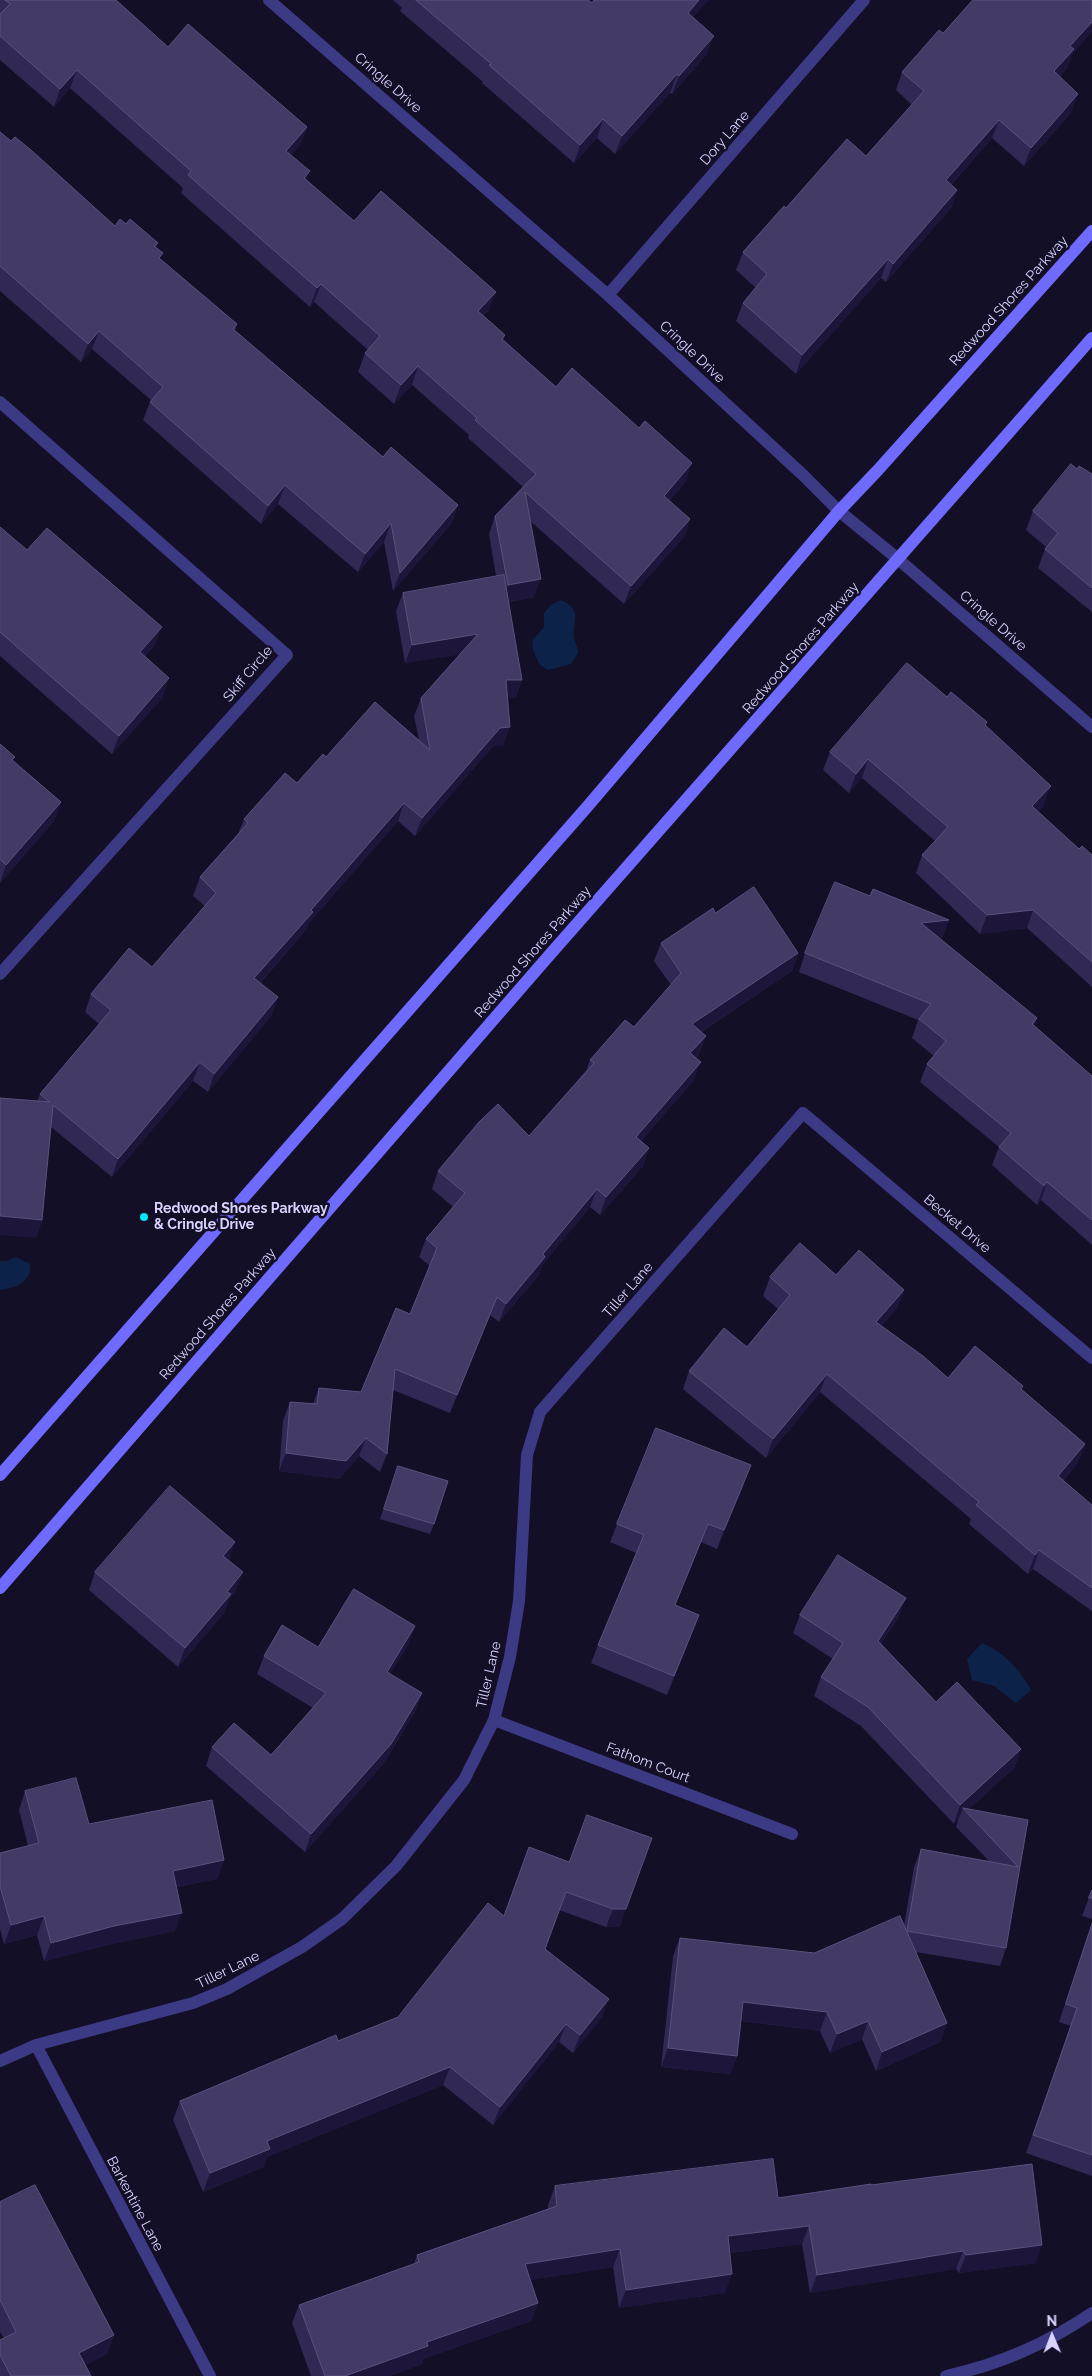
<!DOCTYPE html>
<html>
<head>
<meta charset="utf-8">
<style>
	body { margin:0 }
	#map { position:relative; width:1092px; height:2376px; overflow:hidden; background:#130f26; font-family:Raleway,sans-serif }
	canvas { display:block }
	.north { position:absolute; left:1027px; top:2311px; width:50px; height:50px; -webkit-text-stroke:4px #130f26; paint-order:stroke; rotate:359deg; font-size:14px; font-weight:700; line-height:20px; text-align:center; color:#d9d4ff }
	.north::after { content:''; display:block; margin:auto; width:18px; height:22px; background:#d9d4ff; clip-path:polygon(50% 0,100% 100%,50% 72%,0 100%) }
</style>
</head>
<body>
<div id="map">
<canvas width="1092" height="2376"></canvas>
<div class="north">N</div>
</div>
<script>
const c = document.querySelector('canvas').getContext('2d');
c.lineJoin = 'round';
function fillPath(path, color) { c.fillStyle = color; c.fill(path, 'evenodd'); }
function trace(path, color, width, dash) { c.strokeStyle = color; c.lineWidth = width; c.lineCap = dash ? 'butt' : 'round'; c.setLineDash(dash || []); c.stroke(path); }
function label(font, color, halo, rows, align = 'center') {
  c.font = font + ' Raleway,sans-serif'; c.lineWidth = 5; c.setLineDash([]); c.textBaseline = 'middle'; c.strokeStyle = halo; c.fillStyle = color; for (const [text, x, y, turn = 0] of rows) {
    c.save(); c.translate(x, y); c.rotate((+turn || 0) * Math.PI / 180); c.textAlign = isNaN(turn) ? turn : align; if (halo) c.strokeText(text, 0, 0); c.fillText(text, 0, 0); c.restore();
  }
}
const water = new Path2D(`
	M561,600C584,610 572,620 574,638C575,643 578,647 578,653L571,664L548,670L539,664L533,650L532,641L544,627V613L552,604Z
	M16,1257L30,1264C32,1282 16,1288 0,1290V1261H7Z
	M982,1643C1004,1652 1020,1670 1031,1690L1016,1703L994,1686L972,1680L967,1659Z`);
const minor = new Path2D(`
	M269,0L608,295L803,475L839,511L898,559L1092,727
	M608,295L864,0
	M0,402L287,655L0,974
	M494,1720L792,1834
	M36,2045L210,2376
	M0,2061L36,2045L193,2003L227,1989L302,1947L342,1919L396,1866L464,1780L494,1720L510,1657L519,1601L527,1455L540,1412L803,1113L1092,1358
	M946,2376C1001,2364 1046,2344 1092,2313`);
const secondary = new Path2D(`
	M0,1475L587,807L839,511L878,470L1092,231
	M0,1588L546,959L1092,338`);
const wall = new Path2D(`
	M0,0H116L168,47L307,127L300,145L291,155L306,181L354,221L489,310L483,316L505,335L503,340L556,387L686,481L669,501L690,519L684,537L624,604L530,521L534,597L509,602L516,698H507L503,746H493L415,836L398,821L309,923L306,930L260,983L278,997L271,1016L208,1092L193,1081L112,1177L51,1127L42,1220L36,1238L37,1101L40,1094L99,1024L85,1012L91,994L152,967L205,906L193,896L200,877L238,834L244,819L297,783L326,757L419,740L414,716L421,698L460,654L405,663L396,611L403,593L496,576L489,534L495,516L523,487L468,438L469,435L412,385L394,404L358,372L365,353L368,350L314,302L310,307L181,193L183,188L70,88L54,107L0,60Z
	M393,0H588L592,3L693,17L707,54L672,94L670,93L615,154L597,138L574,163L482,83L483,82L400,11L402,8Z
	M943,33L1071,56L1067,68L1060,76L1071,113L1024,166L992,138L951,185L957,190L951,208L886,282L881,278L796,374L736,321L743,303L756,288L736,270L743,252L786,208L866,156L912,105L896,90L902,72Z
	M0,132L115,226L126,224L158,243L156,247L160,259L237,324L235,331L383,457L458,505L451,524L393,591L384,542L358,572L278,504L261,524L143,420L150,402L151,400L92,349L81,362L0,291Z
	M1077,469L1092,474V612L1038,568L1045,549L1046,547L1026,530L1033,511Z
	M0,527L27,550L155,645L145,656L163,697L112,754L0,656Z
	M947,697L987,722L985,726L1044,805L1038,812L1079,849L1092,855V987L1027,928L980,934L916,873L922,855L935,841L862,778L849,793L823,770L830,752Z
	M0,744L13,761L61,802L54,821L0,883Z
	M870,896L949,920L942,938L940,939L1037,1018L1034,1025L1092,1076V1245L1041,1200L1037,1205L992,1165L999,1147L920,1082L927,1064L934,1056L912,1038L918,1020L799,972L805,953Z
	M715,913L798,953L792,971L701,1032L706,1036L699,1054L696,1058L694,1080L641,1141L649,1148L643,1166L600,1215L590,1207L542,1265L539,1275L499,1322L490,1315L450,1413L393,1390L387,1454L380,1472L359,1456L339,1479L279,1471L283,1421L290,1402L313,1404L319,1388L361,1392L410,1314L430,1266L419,1257L426,1239L453,1207L432,1189L438,1171L529,1136L586,1071L590,1060L634,1027L671,985L654,961L661,943Z
	M836,1275L904,1290L897,1308L881,1326L948,1378L1022,1390L1085,1444L1078,1462L1063,1481L1092,1505V1611L1033,1569L1028,1574L969,1524L971,1519L820,1392L766,1458L683,1389L689,1371L747,1347L778,1309L763,1296L770,1277Z
	M398,1466L434,1524L430,1534L380,1519Z
	M744,1484L717,1549L701,1542L675,1605L692,1633L667,1695L591,1663L598,1645L636,1553L610,1542L617,1524Z
	M229,1560L236,1591L229,1599L224,1613L178,1667L89,1590L95,1572Z
	M800,1615L899,1616L881,1644L936,1702L1021,1749L1014,1768L969,1809L1028,1820L1006,1948L1000,1966L916,1952L947,2023L940,2042L876,2071L862,2039L830,2053L820,2031L741,2021L737,2056L730,2074L661,2067L673,1956L680,1938L814,1953L904,1925L914,1867L921,1849L989,1861L956,1827L959,1818L954,1824L861,1726L814,1696L821,1677L833,1659L793,1633Z
	M415,1626L408,1645L390,1674L422,1693L415,1712L384,1763L305,1852L206,1766L212,1747L271,1755L313,1708L257,1674L264,1656L318,1647Z
	M25,1791L89,1824L224,1860L217,1879L177,1887L175,1931L107,1945L44,1961L37,1935L4,1944L0,1929V1853L28,1846L19,1810Z
	M587,1815L620,1927H606L559,1910L545,1949L602,2017L573,2053L559,2042L493,2125L443,2085L267,2157L264,2167L203,2192L173,2120L180,2101L338,2041L398,2017L504,1916L569,1862Z
	M1092,1890V1919L1082,1916Z
	M1092,1923V2176L1026,2153L1071,2026L1059,2022Z
	M871,2185L1036,2263L959,2273L956,2269L810,2293L802,2244L730,2253L725,2293L619,2308L613,2267L530,2280L538,2303L531,2321L423,2359L422,2364L389,2376H311L292,2323L299,2305L414,2264L417,2255L548,2209V2205L555,2186L778,2198Z
	M0,2202L114,2335L107,2354L85,2365L91,2376H0V2340L4,2338L0,2332Z`);
const shadedWall = new Path2D(`
	M699,0H709L681,31L688,13Z
	M1092,22V32L1071,56L1067,68L1048,90L1054,71L1070,46Z
	M714,36L707,54L672,94L679,76Z
	M77,70L70,88L54,107L60,89Z
	M677,74L670,93L615,154L622,136Z
	M1078,94L1071,113L1024,166L1031,148Z
	M603,119L597,138L574,163L580,145Z
	M999,120L992,138L939,198L946,180Z
	M307,127L300,145L279,169L286,151Z
	M310,171L303,190L304,178Z
	M957,190L951,208L886,282L893,264Z
	M888,259L881,278L796,374L802,355Z
	M321,284L314,302L310,307L317,288Z
	M496,292L489,310L471,330L478,311Z
	M99,331L92,349L81,362L88,344Z
	M418,366L412,385L394,404L401,385Z
	M692,463L686,481L657,515L664,496Z
	M285,485L278,504L261,524L268,506Z
	M458,505L451,524L393,591L400,573Z
	M690,519L684,537L624,604L631,586Z
	M391,523L384,542L358,572L365,554Z
	M541,579L534,597L501,603L508,585Z
	M162,627L155,645L133,670L140,652Z
	M478,634L471,653L405,663L412,645Z
	M169,678L163,697L112,754L119,736Z
	M506,680H522L516,698H499Z
	M510,727L503,746H493L415,836L422,818L500,728Z
	M868,759L862,778L849,793L856,774Z
	M1051,786L1044,805L1026,825L1032,806Z
	M61,802L54,821L0,883L6,865Z
	M404,803L398,821L309,923L306,930L247,997L254,978L311,910Z
	M1033,910L1027,928L980,934L987,915Z
	M949,920L942,938L914,942L921,923Z
	M798,953L792,971L685,1042L692,1024Z
	M278,997L271,1016L208,1092L214,1074Z
	M706,1036L699,1054L684,1071L690,1053Z
	M200,1062L193,1081L112,1177L118,1159Z
	M701,1062L694,1080L629,1155L636,1137Z
	M649,1148L643,1166L600,1215L606,1197Z
	M1047,1182L1041,1200L1037,1205L1044,1186Z
	M597,1189L590,1207L542,1265L539,1275L499,1322L506,1304L543,1254Z
	M0,1216L42,1220L36,1238L0,1235Z
	M904,1290L897,1308L869,1341L876,1322Z
	M497,1297L490,1315L450,1413L457,1395Z
	M827,1374L820,1392L766,1458L773,1439Z
	M366,1438L359,1456L339,1479L279,1471L286,1453Z
	M1085,1444L1078,1462L1051,1495L1058,1476Z
	M751,1465L744,1484L717,1549L724,1530Z
	M708,1524L701,1542L668,1623L675,1605Z
	M235,1542L229,1561L223,1556Z
	M1039,1550L1033,1569L1028,1574L1035,1555Z
	M243,1572L236,1591L229,1599L224,1613L178,1667L185,1648L227,1592Z
	M906,1598L899,1616L871,1660L878,1641Z
	M699,1615L692,1633L667,1695L674,1676Z
	M415,1626L408,1645L380,1691L387,1672Z
	M422,1693L415,1712L384,1763L305,1852L311,1834Z
	M1021,1749L1014,1768L966,1812L963,1808L959,1818L954,1824L960,1805Z
	M224,1860L217,1879L166,1889L173,1871Z
	M613,1909H626L620,1927H606Z
	M182,1913L175,1931L107,1945L44,1961L51,1943L114,1926Z
	M44,1916L37,1935L4,1944L11,1925Z
	M609,1999L602,2017L573,2053L580,2035Z
	M743,2002L827,2012L820,2031L736,2020Z
	M868,2021L862,2039L830,2053L837,2034Z
	M947,2023L940,2042L876,2071L882,2052Z
	M566,2024L559,2042L493,2125L500,2107Z
	M668,2048L737,2056L730,2074L661,2067Z
	M450,2067L443,2085L267,2157L264,2167L203,2192L210,2173L267,2141Z
	M809,2226L802,2244L721,2254L728,2236Z
	M1042,2245L1036,2263L959,2273L966,2255Z
	M620,2249L613,2267L518,2282L525,2264Z
	M963,2251L956,2269L810,2293L817,2275Z
	M732,2274L725,2293L619,2308L626,2290Z
	M538,2303L531,2321L423,2359L422,2364L389,2376H345L427,2342Z
	M114,2335L107,2354L73,2371L79,2353Z`);
const building = new Path2D(`
	M5,0H116L168,47L188,24L307,127L286,151L310,171L304,178L354,221L381,191L496,292L478,311L505,335L502,339L556,387L572,368L639,428L645,421L692,463L664,496L690,519L631,586L525,492L541,579L508,585L495,516L536,474L475,420L477,418L418,366L401,385L365,353L380,336L321,284L317,288L188,175L191,171L77,70L60,89L0,36V14L10,4Z
	M416,0H588L592,3L594,0H699L688,13L714,36L679,76L677,74L622,136L603,119L580,145L489,65L491,64Z
	M973,0H1092V22L1070,46L1074,49L1054,71L1078,94L1031,148L999,120L946,180L957,190L893,264L888,259L802,355L743,303L767,274L743,252L784,206L786,208L847,139L866,156L924,91L902,72L939,30L943,33Z
	M0,132L11,141L15,137L31,150L115,226L120,219L126,224L130,219L158,243L154,246L163,253L159,258L237,324L233,329L383,457L391,447L458,505L400,573L391,523L365,554L285,485L268,506L150,402L163,387L99,331L88,344L0,266Z
	M1071,464L1077,469L1079,466L1092,474V588L1045,549L1058,533L1033,511Z
	M0,527L27,550L47,528L162,627L140,652L169,678L119,736L0,632Z
	M504,575L522,680H506L510,727L500,728L422,818L404,803L311,910L313,912L254,978L278,997L214,1074L200,1062L118,1159L53,1105L42,1220L0,1216V1098L50,1102L40,1094L111,1010L91,994L129,948L152,967L216,893L200,877L248,823L244,819L285,773L297,783L323,754L326,757L375,702L430,750L421,698L478,634L412,645L403,593Z
	M907,663L947,697L951,692L987,722L985,725L1051,786L1032,806L1079,849L1082,846L1092,855V962L1033,910L987,915L922,855L948,827L868,759L856,774L830,752Z
	M0,744L15,757L12,760L61,802L6,865L0,859Z
	M835,882L870,896L873,889L949,920L921,923L1037,1018L1032,1024L1092,1076V1220L1047,1182L1044,1186L999,1147L1011,1133L927,1064L946,1041L919,1019L931,1004L805,953Z
	M754,887L798,953L692,1024L706,1036L690,1053L701,1062L636,1137L649,1148L606,1197L597,1189L543,1254L545,1257L506,1304L497,1297L457,1395L395,1369L387,1454L366,1438L346,1461L286,1453L290,1402L317,1404L319,1388L361,1392L396,1308L410,1314L437,1248L426,1239L465,1193L438,1171L479,1122L498,1104L529,1136L594,1063L590,1060L625,1020L634,1027L681,973L661,943L713,908L715,913Z
	M800,1243L836,1275L859,1250L904,1290L876,1322L923,1356L948,1378L975,1346L1023,1386L1021,1389L1085,1444L1058,1476L1092,1505V1588L1039,1550L1035,1555L976,1505L979,1502L827,1374L773,1439L689,1371L724,1328L747,1347L790,1295L770,1277Z
	M656,1428L751,1465L724,1530L708,1524L675,1605L699,1615L674,1676L598,1645L644,1535L617,1524Z
	M398,1466L448,1481L434,1524L384,1509Z
	M170,1486L235,1542L223,1556L243,1572L227,1592L231,1594L185,1648L95,1572Z
	M838,1555L906,1598L878,1641L936,1702L957,1682L1021,1749L960,1805L868,1707L821,1677L843,1643L800,1615Z
	M354,1589L415,1626L387,1672L422,1693L391,1744L311,1834L212,1747L234,1723L271,1755L326,1693L264,1656L282,1625L318,1647Z
	M76,1778L89,1824L212,1800L224,1860L173,1871L182,1913L114,1926L51,1943L44,1916L11,1925L0,1886V1853L39,1843L25,1791Z
	M963,1808L1028,1820L1006,1948L907,1931L921,1849L1018,1867Z
	M587,1815L652,1838L626,1909H613L566,1892L545,1949L609,1999L580,2035L566,2024L500,2107L450,2067L267,2141L270,2149L210,2173L180,2101L336,2035L338,2041L398,2017L488,1903L504,1916L529,1847L569,1862Z
	M1092,1890V1898H1089Z
	M900,1916L947,2023L882,2052L868,2021L837,2034L827,2012L743,2002L737,2056L668,2048L680,1938L814,1953Z
	M1092,1924V2155L1033,2135L1077,2008L1066,2004Z
	M773,2159L778,2198L871,2184V2185L1032,2164L1042,2245L966,2255L963,2251L817,2275L809,2226L728,2236L732,2274L626,2290L620,2249L525,2264L538,2303L427,2342L428,2346L345,2376H325L299,2305L419,2262L417,2255L557,2206L555,2186Z
	M35,2185L114,2335L79,2353L91,2376H11L0,2355V2340L16,2332L0,2300V2202Z`);
const markers = [
	[144,1217,5,"#00e5ff"]
];
const streetNames = [
	["Cringle Drive",388,83,41],
	["Dory Lane",725,138,-49],
	["Redwood Shores Parkway",1009,301,-48],
	["Cringle Drive",692,352,43],
	["Cringle Drive",993,621,41],
	["Redwood Shores Parkway",801,648,-49],
	["Skiff Circle",248,674,-50],
	["Redwood Shores Parkway",533,952,-49],
	["Becket Drive",957,1224,40],
	["Tiller Lane",628,1290,-49],
	["Redwood Shores Parkway",218,1314,-49],
	["Tiller Lane",489,1675,-77],
	["Fathom Court",648,1763,21],
	["Tiller Lane",228,1970,-26],
	["Barkentine Lane",135,2204,62]
];
const poiNames = [
	["Redwood Shores Parkway",154,1209],
	["& Cringle Drive",154,1225]
];
fillPath(water, '#0c2248');
trace(minor, '#3d3a85', 12);
trace(secondary, '#6f6bff', 12);
fillPath(wall, '#312854');
fillPath(shadedWall, '#1d163a');
fillPath(building, '#433a66');
trace(building, '#5a527e', 1);
for (const [x, y, r, color] of markers) { const dot = new Path2D(); dot.arc(x, y, r, 0, 2 * Math.PI); c.fillStyle = color; c.fill(dot); trace(dot, '#130f26', 2); }
label('14px', '#d9d4ff', '#130f26', streetNames);
label('bold 14px', '#d9d4ff', '#130f26', poiNames, 'left');
</script>
</body>
</html>
